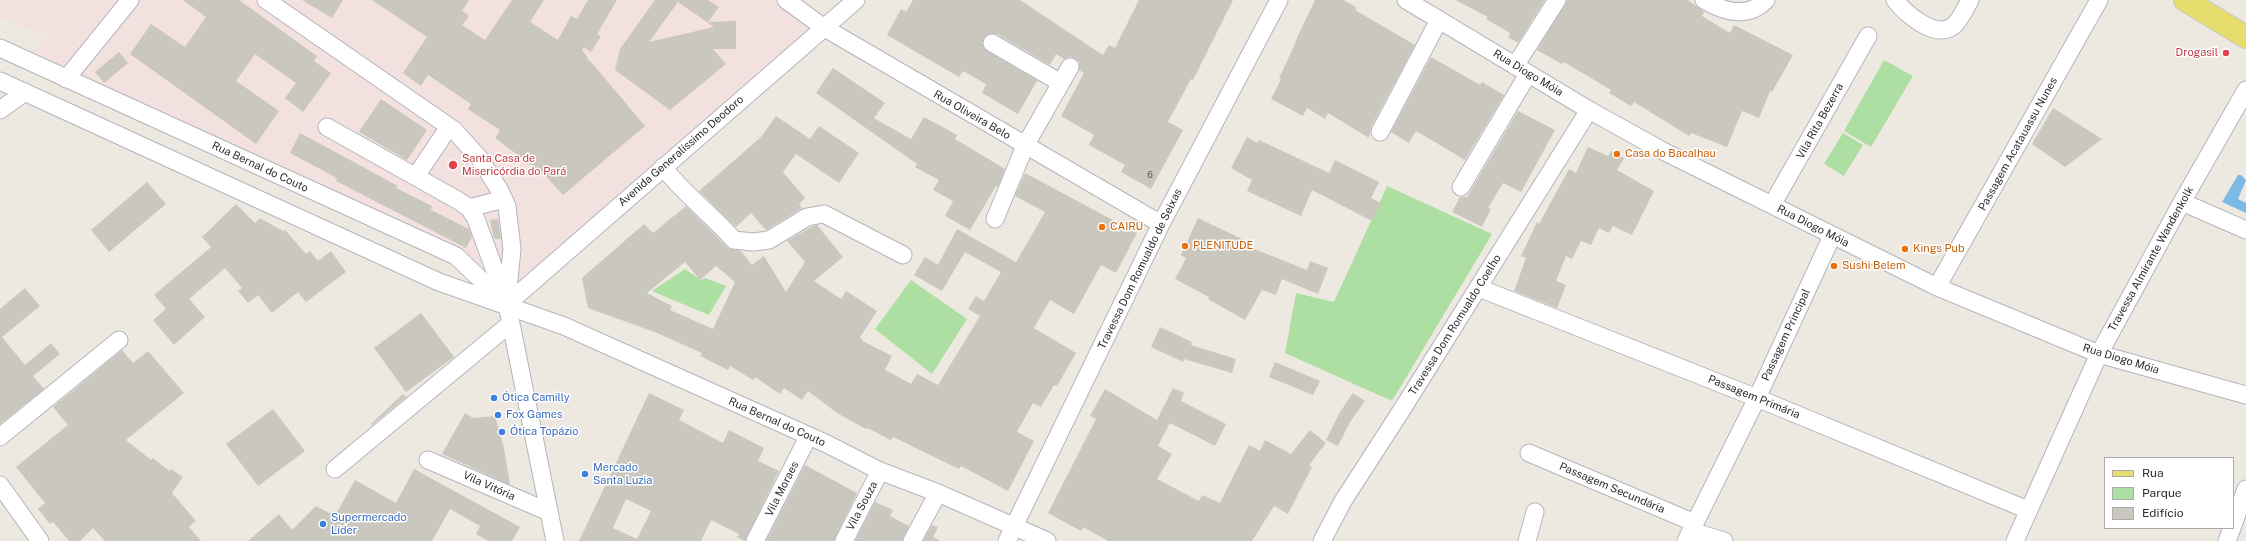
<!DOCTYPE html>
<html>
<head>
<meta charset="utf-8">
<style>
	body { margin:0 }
	#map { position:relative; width:2246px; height:541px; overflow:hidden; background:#ede9e0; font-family:"Public Sans",sans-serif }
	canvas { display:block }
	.legend { position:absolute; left:2104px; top:457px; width:130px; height:72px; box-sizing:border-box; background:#fff; border:1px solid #ababab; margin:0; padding:5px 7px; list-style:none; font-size:12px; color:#2d2d2d }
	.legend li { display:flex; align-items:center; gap:8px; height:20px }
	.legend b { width:20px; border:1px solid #ababab }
</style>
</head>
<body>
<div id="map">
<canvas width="2246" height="541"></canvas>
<ul class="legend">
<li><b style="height:5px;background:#e6dd6c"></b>Rua</li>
<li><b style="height:11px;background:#addea2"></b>Parque</li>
<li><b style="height:11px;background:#c9c7be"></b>Edifício</li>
</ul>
</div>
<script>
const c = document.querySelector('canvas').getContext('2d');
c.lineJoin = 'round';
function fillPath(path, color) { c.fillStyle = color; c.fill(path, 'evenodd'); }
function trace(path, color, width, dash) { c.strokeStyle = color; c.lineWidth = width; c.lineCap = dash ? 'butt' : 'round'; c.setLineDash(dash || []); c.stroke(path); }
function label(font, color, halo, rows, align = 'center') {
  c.font = font + ' "Public Sans",sans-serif'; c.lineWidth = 3; c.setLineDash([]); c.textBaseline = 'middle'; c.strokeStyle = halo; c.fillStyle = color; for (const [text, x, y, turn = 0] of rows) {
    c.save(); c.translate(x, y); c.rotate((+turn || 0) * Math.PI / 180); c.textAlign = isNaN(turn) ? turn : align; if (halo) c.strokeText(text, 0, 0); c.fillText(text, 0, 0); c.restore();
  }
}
const medical = new Path2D(`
	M0,0H770L815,31L507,304L464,271L20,59L49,36L0,18Z`);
const green = new Path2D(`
	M1884,60L1913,76L1871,147L1844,131Z
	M1843,133L1863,145L1844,176L1824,164Z
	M1387,186L1492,234L1392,401L1285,353L1296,293L1334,302Z
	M685,269L701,280L705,278L726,286L709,315L652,291Z
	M911,280L967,319L932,374L875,329Z`);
const water = new Path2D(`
	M2238,175H2241L2246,180L2238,199L2246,203V213L2222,202Z`);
const building = new Path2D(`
	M183,0H239L317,56L314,61L331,73L303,112L285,98L296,83L255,54L236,81L279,111L256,144L130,54L151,24L185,47L206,17Z
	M302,0H343L332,18Z
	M372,0H469L462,11L469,16L462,25L485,40L512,0H544L530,22L558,40L571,16L577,19L588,0H617L597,34L601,36L591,52L584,47L582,50L588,58L587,59L592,63L645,126L563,195L546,176L495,138L500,130L468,109L471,104L428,75L421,86L403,73L427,37Z
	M655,0H708L719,7L708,22L736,21V49H713L726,64L670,110L615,70L620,49ZM678,2L714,27L649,42Z
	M913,0H1020L1103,55L1109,45L1115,48L1139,0H1233L1193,80L1191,79L1168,122L1183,130L1151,189L1121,172L1125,165L1089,145L1094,135L1061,116L1084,73L1079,70V62L1075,59L1070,57L1064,59L1056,54L1050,65L997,34L987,35L982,43L987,51L1040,82L1037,81L1018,114L982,93L986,84L963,71L959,77L887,35L901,9L906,12Z
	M1315,0H1344L1357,8L1355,10L1415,45L1371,127L1369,138L1328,113L1325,119L1307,108L1303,116L1271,99L1281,79L1279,78L1296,42H1295Z
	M1455,0H1545L1518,43L1508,37L1510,33L1486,19L1488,17Z
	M1567,0H1688L1704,12L1702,16L1730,33L1734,25L1793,55L1772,92L1770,91L1759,118L1742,111L1727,147L1691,133L1689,136L1634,102L1631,106L1609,93L1611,90L1564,62L1562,64L1537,50Z
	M119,52L128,63L104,83L95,72Z
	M1431,57L1480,85L1482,82L1504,95L1465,160L1416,131L1409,143L1391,132Z
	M833,68L885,103L874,118L911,139L924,117L957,135L955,139L1005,169L998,187L996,186L970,230L945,216L953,201L933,190L939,180L915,167L917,164L816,93Z
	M381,99L427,130L407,160L359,132Z
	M2053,108L2102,139L2065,167L2032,144Z
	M1518,111L1555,130L1521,192L1503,183L1488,208L1491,209L1482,227L1452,212L1460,197H1467Z
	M776,116L810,139L819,126L859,153L839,183L796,154L783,172L805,198L799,204L802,208L766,230L751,213L736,227L699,191L761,137Z
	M300,133L398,186L396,188L432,206L431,210L469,229L472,237L466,248L336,181L337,178L290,153Z
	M1247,137L1258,143L1259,140L1329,173L1335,160L1379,182L1371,198L1381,203L1372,221L1312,190L1301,216L1247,191L1252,180L1231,168Z
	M1588,147L1608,156L1611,151L1624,158L1617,170L1654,191L1632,235L1613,226L1609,233L1599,228L1591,245L1581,241L1572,259L1566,256L1556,281L1566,285L1557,308L1514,291L1526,258L1521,256L1537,222L1539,224L1569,169L1576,173Z
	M1025,173L1137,233L1116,273L1101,265L1074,314L1050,300L1034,328L1076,353L1057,386L1054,385L1041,407L1033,403L1017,432L1034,441L1008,491L961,466L959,469L893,437L891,440L867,428L866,429L837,413L808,391L802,400L784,388L780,394L755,377L753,380L730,366L728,370L700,356L702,353L657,333L588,308L582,278L644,224L653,233L686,206L727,247L741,251L752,265L764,256L786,292L805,262L787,241L811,227L817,225L843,257L814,281L841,299L846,291L877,311L860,337L863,341L892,356L885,370L911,384L917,374L938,385L980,316L968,309L976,296L984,301L1001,272L965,252L942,291L914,275L925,257L938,265L957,229L1016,262L1045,212L1015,196ZM685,262L700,280L716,266L735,282L713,329L670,310L672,306L647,293Z
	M147,182L166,204L109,252L91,230Z
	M236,204L255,223L260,218L283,231L285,230L306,254L310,251L318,261L331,251L346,272L306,302L298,292L272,313L258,295L248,303L238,291L242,288L225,268L189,299L205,317L174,345L153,320L166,309L154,295L211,247L202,237Z
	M1198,218L1244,240L1242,244L1307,270L1310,261L1328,268L1318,294L1282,279L1276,295L1262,290L1245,320L1208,299L1209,297L1175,279L1186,258L1181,255Z
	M498,219L501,239H494L490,220Z
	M25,288L40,306L2,337L25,365L51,343L60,354L33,376L44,389L0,424V309Z
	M421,313L454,357L406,392L374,348Z
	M1160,327L1192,342L1191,345L1236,359L1232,373L1184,359L1183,362L1151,347Z
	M122,350L133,363L148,351L184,393L126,440L151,460L153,458L169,471L171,469L183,477L172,493L196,521L189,527L201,541H105L93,528L80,541H69L53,522L50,524L38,509L45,503L16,467L68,425L53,407Z
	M1275,362L1320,381L1313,395L1269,377Z
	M1173,388L1184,393L1181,401L1226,424L1215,446L1170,423L1158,446L1172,454L1157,479L1199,501L1202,495L1220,503L1249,445L1260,451L1265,440L1291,454L1310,430L1326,443L1309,465L1312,467L1288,514L1274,506L1252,541H1108L1083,527L1081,531L1048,513L1096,419L1090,416L1105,389L1157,420Z
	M649,393L684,410L679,420L723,443L729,430L764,448L758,461L779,471L745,541L737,537L739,534L711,520L701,541H579ZM626,499L651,511L637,539L613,528Z
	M1353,393L1365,401L1350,422L1338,446L1326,440L1340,412Z
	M403,394L406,397L372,425L371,424Z
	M273,409L305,451L258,486L226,444Z
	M465,413L473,418L495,416L504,448L510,485L442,454Z
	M805,465L857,493L834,541H766Z
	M414,469L520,527L512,541H488L476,534L480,526L450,509L432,541H248L279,514L292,530L316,506L335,516L355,480L396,503Z
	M875,502L893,510L890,516L909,526L902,541H855Z
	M932,525L938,527L933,537L940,541H923Z`);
const minor = new Path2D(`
	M266,0L454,130L480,159L500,191L507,206L512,249L507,300
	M786,0L823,27L1161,224
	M1406,0L1589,110L1661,150L1937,287L2099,354L2246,395
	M1704,0C1724,12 1748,19 1766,0
	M1895,0C1905,13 1935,40 1953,26C1960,21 1966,7 1970,0
	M992,43L1061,83
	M0,48L456,256L502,300
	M1515,66L1557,0
	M66,79L130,0
	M0,81L439,282L564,326L827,444L880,471L938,493L1047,541
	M0,110L25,92
	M327,127L459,201L469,208L476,219L507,304L555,541
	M1380,132L1439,20
	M663,167C685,195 711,214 734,240L753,242L769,240L807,217L824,214L903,255
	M416,176L449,127
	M1461,187L1528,74
	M2182,202L2246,230
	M1772,205L1868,36
	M469,208L504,199
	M995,219L1025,146L1070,67
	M1937,287L2099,0
	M1479,288L1757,398L2028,510
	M507,304L856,0
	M0,437L119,340
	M1529,453L1695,523
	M428,460L549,512
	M335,469L511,323
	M0,485L40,541
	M2233,525L2246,489
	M1691,531L1724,541
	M755,541L808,437
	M844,541L880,471
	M912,541L938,493
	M1007,541L1161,224L1279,0
	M1322,541L1343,501L1403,408L1589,110
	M1527,541L1535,512
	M1686,541L1757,398L1832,236
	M2015,541L2099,354L2182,202L2246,90
	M2227,541L2232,528`);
const major = new Path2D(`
	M2185,0L2246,37`);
const markers = [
	[2226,53,4,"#e0444e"],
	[1617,154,4,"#e8710a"],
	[453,165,5,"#e0444e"],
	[1102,227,4,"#e8710a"],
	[1185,246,4,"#e8710a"],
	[1905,249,4,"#e8710a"],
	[1834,266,4,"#e8710a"],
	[494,398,4,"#3f7fe0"],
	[498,415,4,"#3f7fe0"],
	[502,432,4,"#3f7fe0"],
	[585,474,4,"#3f7fe0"],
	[323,524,4,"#3f7fe0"]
];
const numberNames = [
	["6",1150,175]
];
const healthNames = [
	["Drogasil",2218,53],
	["Santa Casa de",462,159,"left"],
	["Misericórdia do Pará",462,172,"left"]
];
const streetNames = [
	["Rua Diogo Móia",1528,73,31],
	["Rua Oliveira Belo",972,115,30],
	["Vila Rita Bezerra",1820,121,-61],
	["Passagem Acatauassu Nunes",2018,144,-61],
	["Avenida Generalíssimo Deodoro",681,151,-41],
	["Rua Bernal do Couto",260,167,25],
	["Rua Diogo Móia",1813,226,27],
	["Travessa Almirante Wandenkolk",2151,259,-61],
	["Travessa Dom Romualdo de Seixas",1140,269,-64],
	["Travessa Dom Romualdo Coelho",1455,325,-58],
	["Passagem Principal",1786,335,-65],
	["Rua Diogo Móia",2121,359,17],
	["Passagem Primária",1754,397,22],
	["Rua Bernal do Couto",777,422,24],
	["Vila Vitória",489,486,24],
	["Passagem Secundária",1612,488,23],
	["Vila Moraes",782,489,-63],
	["Vila Souza",862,506,-62]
];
const foodNames = [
	["Casa do Bacalhau",1625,154],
	["CAIRU",1110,227],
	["PLENITUDE",1193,246],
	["Kings Pub",1913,249],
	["Sushi Belem",1842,266]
];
const shopNames = [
	["Ótica Camilly",502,398],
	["Fox Games",506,415],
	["Ótica Topázio",510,432],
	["Mercado",593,468],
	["Santa Luzia",593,481],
	["Supermercado",331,518],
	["Líder",331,531]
];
fillPath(medical, '#f2e1df');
fillPath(green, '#addea2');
fillPath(water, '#7db9e5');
fillPath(building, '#c9c7be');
trace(minor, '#b4b4bf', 19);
trace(major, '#c8c8c8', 24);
trace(minor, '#fff', 17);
trace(major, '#e6dd6c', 22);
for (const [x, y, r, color] of markers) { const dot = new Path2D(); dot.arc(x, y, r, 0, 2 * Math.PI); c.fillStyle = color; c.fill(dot); trace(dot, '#fff', 1.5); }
label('9px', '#545451', null, numberNames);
label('11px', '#be3a42', '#fff', healthNames, 'right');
label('11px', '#2d2d2d', '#fff', streetNames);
label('11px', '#c56008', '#fff', foodNames, 'left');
label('11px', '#366cbe', '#fff', shopNames, 'left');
</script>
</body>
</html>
